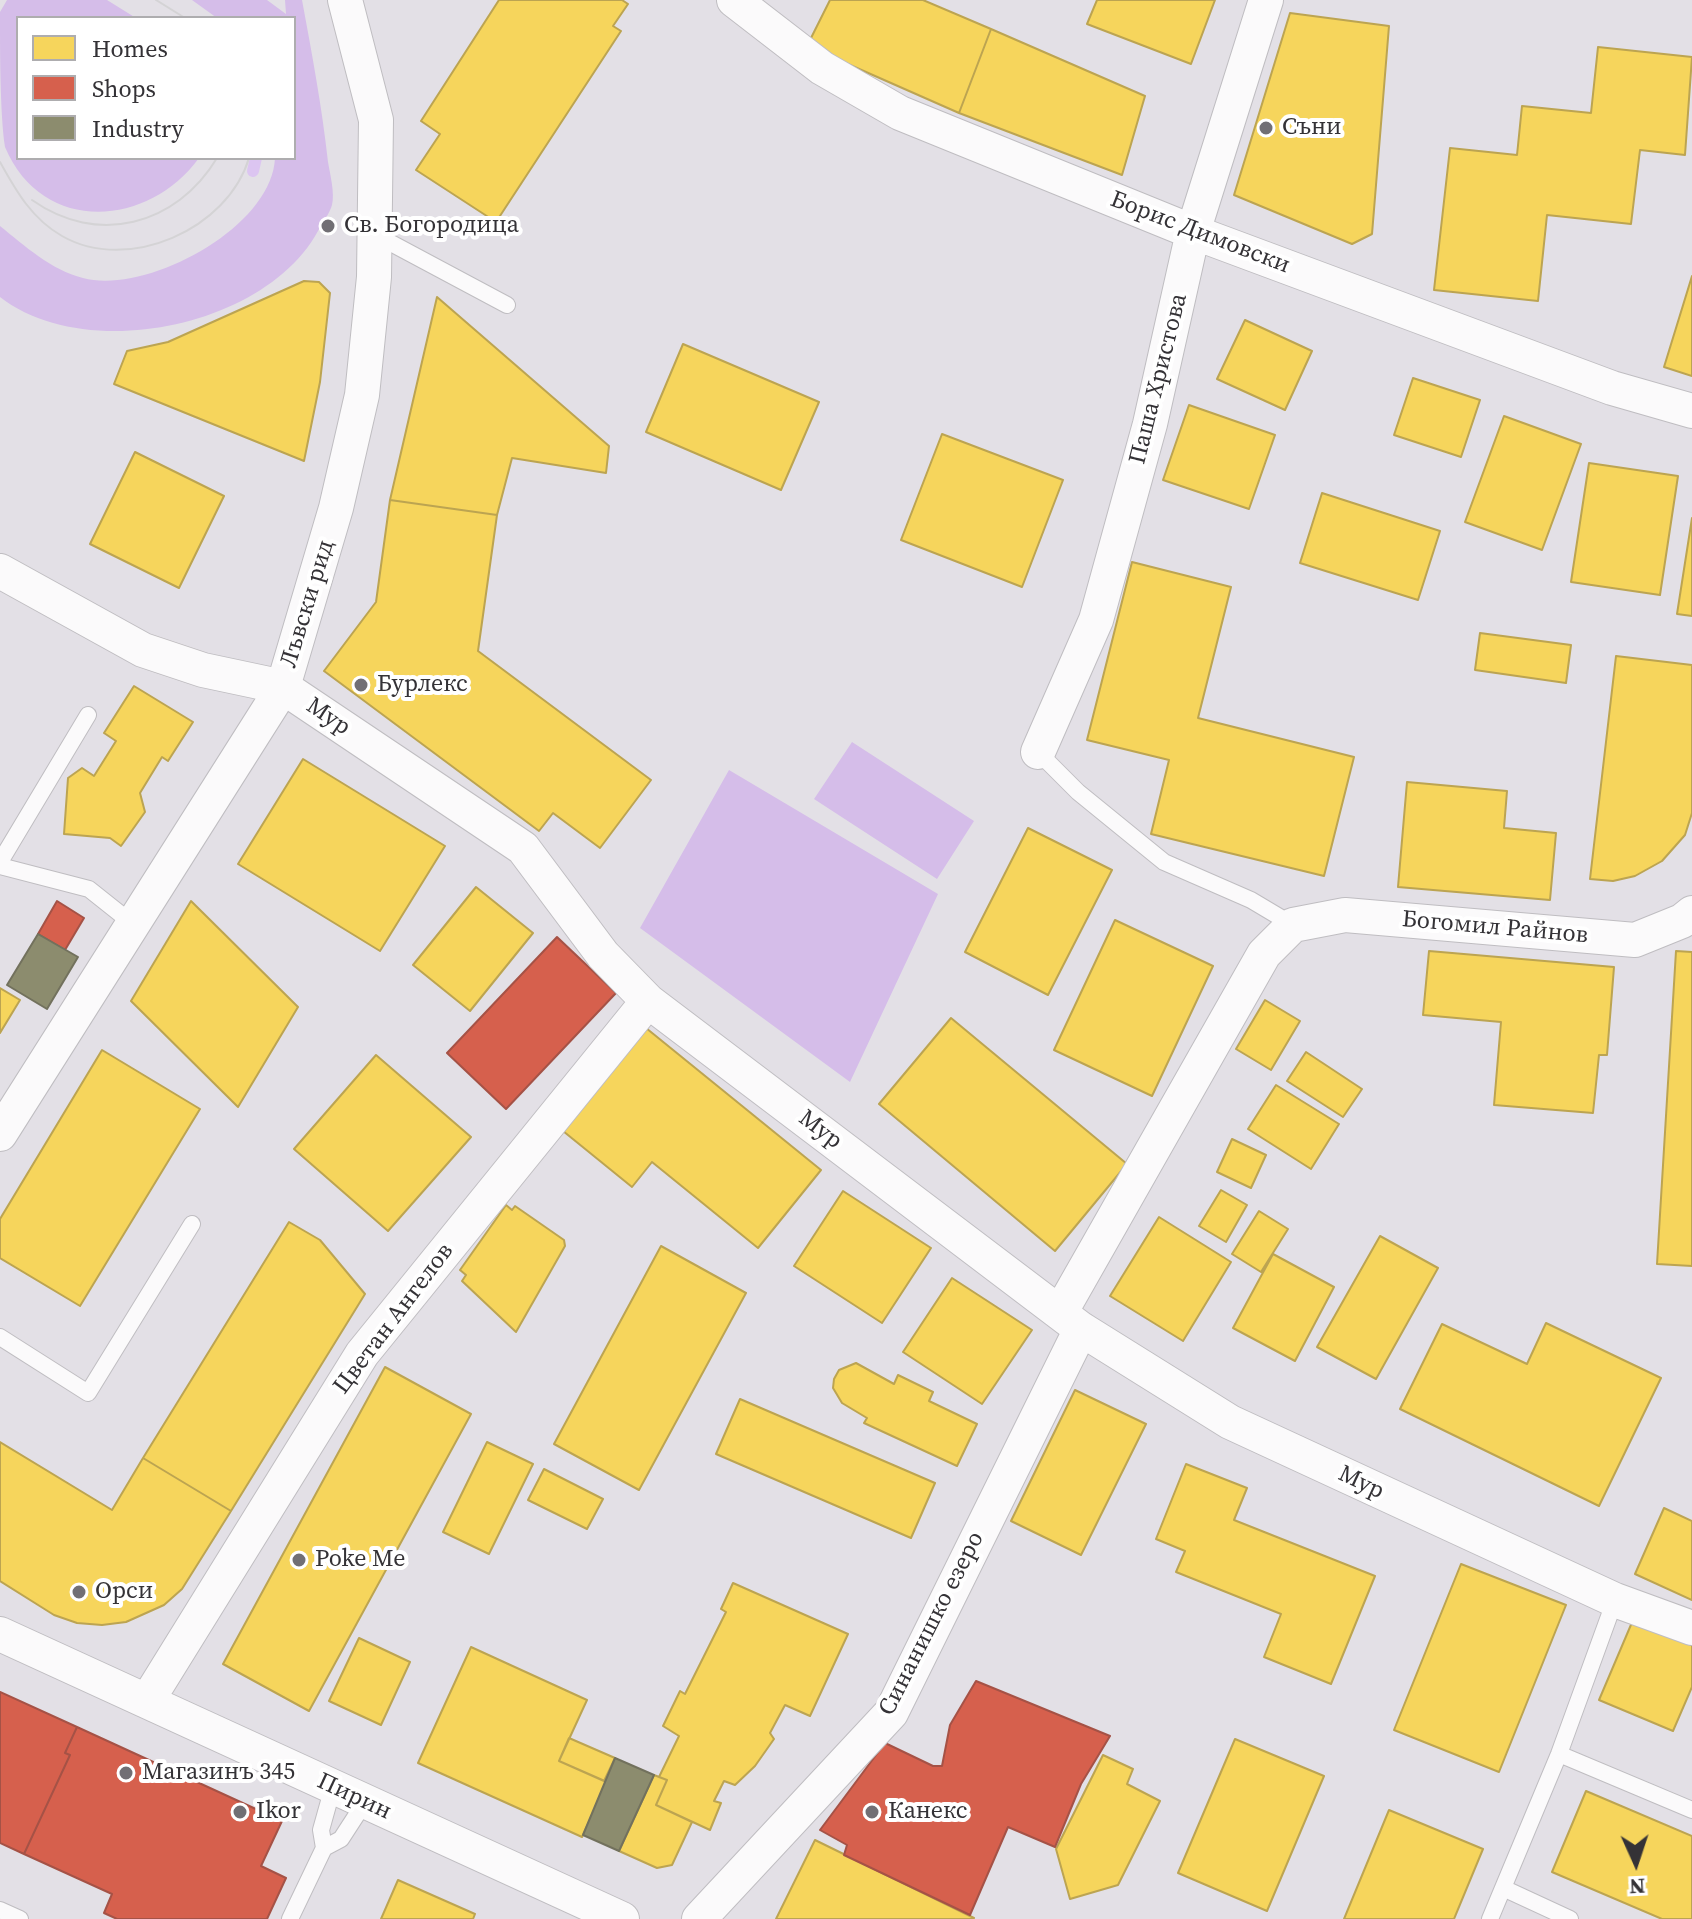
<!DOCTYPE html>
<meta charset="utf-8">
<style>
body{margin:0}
#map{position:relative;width:1692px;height:1919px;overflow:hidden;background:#e3e0e6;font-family:"Source Serif 4",serif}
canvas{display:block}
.legend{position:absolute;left:16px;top:16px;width:280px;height:144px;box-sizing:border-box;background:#fff;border:2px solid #aeadaf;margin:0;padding:10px 14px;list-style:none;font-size:24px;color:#343236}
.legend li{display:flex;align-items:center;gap:16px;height:40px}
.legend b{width:40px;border:2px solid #aeadaf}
.north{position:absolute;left:1596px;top:1823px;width:80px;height:80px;-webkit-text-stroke:6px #fff;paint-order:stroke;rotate:177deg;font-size:22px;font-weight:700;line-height:32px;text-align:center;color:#343236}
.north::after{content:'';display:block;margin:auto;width:28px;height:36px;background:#343236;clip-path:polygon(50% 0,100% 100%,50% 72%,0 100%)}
</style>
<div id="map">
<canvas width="1692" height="1919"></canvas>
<ul class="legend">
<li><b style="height:22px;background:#f6d55c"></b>Homes</li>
<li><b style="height:22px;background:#d6604d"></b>Shops</li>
<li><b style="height:22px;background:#8c8c6e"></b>Industry</li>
</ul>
<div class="north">N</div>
</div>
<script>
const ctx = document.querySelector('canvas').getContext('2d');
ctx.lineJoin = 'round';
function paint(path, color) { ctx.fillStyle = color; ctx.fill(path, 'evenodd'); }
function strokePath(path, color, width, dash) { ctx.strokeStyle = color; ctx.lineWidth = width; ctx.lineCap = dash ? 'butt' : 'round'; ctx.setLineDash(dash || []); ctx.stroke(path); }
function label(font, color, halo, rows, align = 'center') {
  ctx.font = font + ' "Source Serif 4",serif'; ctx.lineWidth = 8; ctx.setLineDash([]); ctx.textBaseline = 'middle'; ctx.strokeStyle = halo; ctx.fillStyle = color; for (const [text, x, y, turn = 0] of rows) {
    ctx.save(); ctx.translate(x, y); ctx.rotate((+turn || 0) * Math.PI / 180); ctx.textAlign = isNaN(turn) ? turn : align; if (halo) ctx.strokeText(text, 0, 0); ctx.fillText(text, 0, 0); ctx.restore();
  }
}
paint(new Path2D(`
 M7,0h100l29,18h-118v140h181c-51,70 -157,77 -194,-11 -5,-33 -5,-98 -5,-135z
 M192,0h75l19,14 -1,-14h17c10,54 20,107 26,162 2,12 7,31 4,43 -2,8 -10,18 -14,26 -52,96 -232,133 -318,66v-71c25,20 51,44 83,52 63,17 189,-50 192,-120h19v-140h-77z
 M852,742l122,79 -37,58 -123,-80z
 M729,770l209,124 -88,188 -210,-154z`), '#d5bde9');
const homes = new Path2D(`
 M499,0h123l6,4 -15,22 8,5 -125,191 -80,-52 24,-36 -19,-13z
 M830,0h93l68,29 -32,84 -152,-67z
 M1097,0h118l-24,64 -104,-40z
 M1290,13l99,13 -17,208 -20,10 -118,-49z
 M991,29l154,67 -23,79 -163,-62z
 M1598,47l94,10 -7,98 -45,-5 -9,74 -84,-9 -9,86 -104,-11 16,-142 67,7 5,-49 69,7z
 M1692,276v100l-28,-9z
 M304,281l15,1 11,11 -10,89 -16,79 -190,-77 13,-33 41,-9z
 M437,297l172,149 -3,27 -94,-15 -15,57 -107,-15z
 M1245,320l67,31 -27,59 -68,-31z
 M683,344l136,58 -38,88 -135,-58z
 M1413,378l67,22 -19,57 -67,-22z
 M1189,405l86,30 -26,74 -86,-29z
 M1504,416l77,28 -39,106 -77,-28z
 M942,434l121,46 -41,107 -121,-47z
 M135,452l89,44 -45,92 -89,-44z
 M1589,463l89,13 -18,119 -89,-13z
 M1322,493l118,38 -22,69 -118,-37z
 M390,500l107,15 -19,136 173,129 -51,68 -47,-35 -14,18 -215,-160 52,-69z
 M1692,518v98l-15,-2z
 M1132,562l99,25 -33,131 156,39 -30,119 -173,-42 18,-74 -82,-20z
 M1480,633l91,12 -5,38 -91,-13z
 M1616,656l76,9v148l-7,22 -23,26 -27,15 -22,5 -23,-2z
 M134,686l59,36 -25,39 -6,-4 -22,36 5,19 -24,34 -11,-8 -46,-4 4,-56 14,-10 12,8 22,-35 -12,-8z
 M303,759l142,87 -65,105 -142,-87z
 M1407,782l100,9 -3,37 52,5 -6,67 -152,-13z
 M1028,828l84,42 -64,125 -83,-43z
 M476,887l57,46 -63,78 -57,-46z
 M191,901l107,106 -60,100 -107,-106z
 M1115,920l98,46 -61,130 -98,-46z
 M1429,951l185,16 -7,88h-8l-6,58 -99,-8 7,-83 -78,-7z
 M1676,951l16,1v314l-35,-2z
 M0,988l20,12 -20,33z
 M1265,1000l35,21 -29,49 -35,-21z
 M951,1018l176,146 -72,87 -176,-147z
 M646,1028l175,142 -63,78 -106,-86 -20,25 -69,-56z
 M102,1050l98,59 -120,197 -80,-48v-39z
 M1306,1052l56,37 -19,28 -56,-36z
 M376,1055l95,82 -83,94 -94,-82z
 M1276,1085l63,39 -28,45 -63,-40z
 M1232,1139l34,16 -15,33 -34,-16z
 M1221,1190l26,15 -21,37 -27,-16z
 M843,1191l88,57 -49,75 -88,-57z
 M506,1205l6,5 3,-4 49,34 1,6 -49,86 -54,-51 4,-6 -6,-5z
 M1259,1211l29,18 -27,43 -29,-18z
 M1159,1217l72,45 -48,79 -73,-45z
 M289,1222l31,18 45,54 -134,217 -88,-53z
 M1380,1236l58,32 -62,111 -59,-32z
 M661,1246l85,47 -107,197 -85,-46z
 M1273,1254l61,33 -39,74 -62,-33z
 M952,1278l80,52 -50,74 -79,-52z
 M1546,1323l115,55 -62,128 -199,-97 42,-85 85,40z
 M856,1363l38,21 4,-9 35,17 -4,9 48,23 -20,42 -93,-43 3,-5 -25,-15 -9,-15 1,-9 5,-9z
 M385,1367l86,47 -162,297 -86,-47z
 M1075,1390l71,34 -65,131 -70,-34z
 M740,1399l195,84 -24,55 -195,-84z
 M0,1442l112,68 31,-52 88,53 -49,78 -18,16 -38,17 -24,3 -25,-2 -23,-8 -54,-34z
 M487,1442l46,22 -44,90 -46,-22z
 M1186,1464l61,24 -13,32 141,56 -44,108 -67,-27 17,-43 -105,-42 9,-21 -29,-12z
 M544,1469l59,30 -16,30 -59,-29z
 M1664,1508l28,13v79l-57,-26z
 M1461,1564l105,41 -67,167 -105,-42z
 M733,1583l115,51 -38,82 -25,-11 -15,28 4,6 -19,27 -20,19 -11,-4 -10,20 7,2 -11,27 -54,-25 11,-25 -8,-3 20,-41 -16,-10 17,-35 5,3 41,-82 -5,-3z
 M1633,1620l59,25v42l-19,44 -74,-31z
 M359,1638l51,24 -29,63 -52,-24z
 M471,1647l116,53 -28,61 48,21 -25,55 -164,-74z
 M569,1738l46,20 -11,23 -45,-20z
 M1235,1739l89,37 -57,135 -89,-38z
 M1103,1755l30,14 -6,15 33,17 -42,84 -48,14 -14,-50z
 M654,1775l13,5 -11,25 36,17 -20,43 -15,3 -38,-17z
 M1586,1791l106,45v83h-30l-110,-47z
 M1389,1810l94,39 -29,70h-110z
 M815,1840l159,78 -1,1h-197z
 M398,1880l77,34 -2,5h-92z`);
paint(homes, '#f6d55c');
strokePath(homes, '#bca451', 2);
const shops = new Path2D(`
 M57,901l27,17 -19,32 -27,-16z
 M557,937l59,56 -110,116 -59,-56z
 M976,1681l134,55 -29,48 -26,63 -47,-20 -38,88 -126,-60 3,-10 -27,-15 65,-87 48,23h9l8,-41z
 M0,1692l77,35 -12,26 5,2 -46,99 -24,-11z
 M77,1727l205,94 -21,45 25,12 -19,41h-150l-13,-6 8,-19 -88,-40 46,-99 -5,-2z`);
paint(shops, '#d6604d');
strokePath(shops, '#a55246', 2);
const industry = new Path2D(`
 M38,934l40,23 -31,52 -40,-24z
 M615,1758l39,17 -35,76 -36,-16z`);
paint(industry, '#8c8c6e');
strokePath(industry, '#72715d', 2);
strokePath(new Path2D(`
 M253,171l3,-13`), '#dcc5f1', 12);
const service = new Path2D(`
 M374,234l133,71
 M1038,752l40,40 86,70 87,38 42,25
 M0,862l88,-147
 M0,866l89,23 44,35
 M0,1337l88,56 104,-169
 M1559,1754l133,56
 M324,1848l17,-9 24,-37
 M1503,1888l67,31
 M0,1910l20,9
 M290,1919l34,-71 -3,-18 12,-43
 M1490,1919l69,-165 56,-154`);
const minor = new Path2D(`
 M734,0l88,68 78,45 293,119 419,156 80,23
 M0,571l143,79 60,20 80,17 240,161 80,107 45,46 433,328 149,93 385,178 77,28
 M1038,752l58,-132 54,-196 43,-192 73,-232
 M0,1134l283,-447 53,-179 26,-113 12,-118 2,-157 -31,-120
 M1060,1313l204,-359 29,-29 52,-10 290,25 47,-19 10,-8
 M0,1634l622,285
 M147,1701l215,-347 286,-353
 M699,1919l192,-206 190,-384`);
strokePath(service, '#bfbdc1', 18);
strokePath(minor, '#bfbdc1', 36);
strokePath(service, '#fbfafb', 16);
strokePath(minor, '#fbfafb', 34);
strokePath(new Path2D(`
 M156,0l29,18
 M0,162c16,29 32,57 62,74 66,38 166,-7 187,-78
 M32,200c65,46 144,26 185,-42`), '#d4d3d5', 2);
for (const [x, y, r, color] of [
 [1266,128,8,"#716f74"],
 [328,226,8,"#716f74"],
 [361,685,8,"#716f74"],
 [299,1560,8,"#716f74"],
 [79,1592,8,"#716f74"],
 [126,1773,8,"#716f74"],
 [240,1812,8,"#716f74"],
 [872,1812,8,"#716f74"]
]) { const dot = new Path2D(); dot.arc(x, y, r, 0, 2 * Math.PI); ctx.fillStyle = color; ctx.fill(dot); strokePath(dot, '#fff', 3); }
label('24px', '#343236', '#fff', [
 ["Съни",1282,128],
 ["Св. Богородица",344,226],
 ["Бурлекс",377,685],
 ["Poke Me",315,1560],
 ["Орси",95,1592],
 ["Магазинъ 345",142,1773],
 ["Ikor",256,1812],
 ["Канекс",888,1812]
], 'left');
label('24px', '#343236', '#fff', [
 ["Борис Димовски",1200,233,21],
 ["Паша Христова",1159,379,-76],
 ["Лъвски рид",308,604,-73],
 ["Мур",328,717,34],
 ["Богомил Райнов",1495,928,5],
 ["Мур",820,1130,37],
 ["Цветан Ангелов",394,1319,-53],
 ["Мур",1361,1483,25],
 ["Синанишко езеро",932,1624,-63],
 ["Пирин",354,1797,25]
]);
</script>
